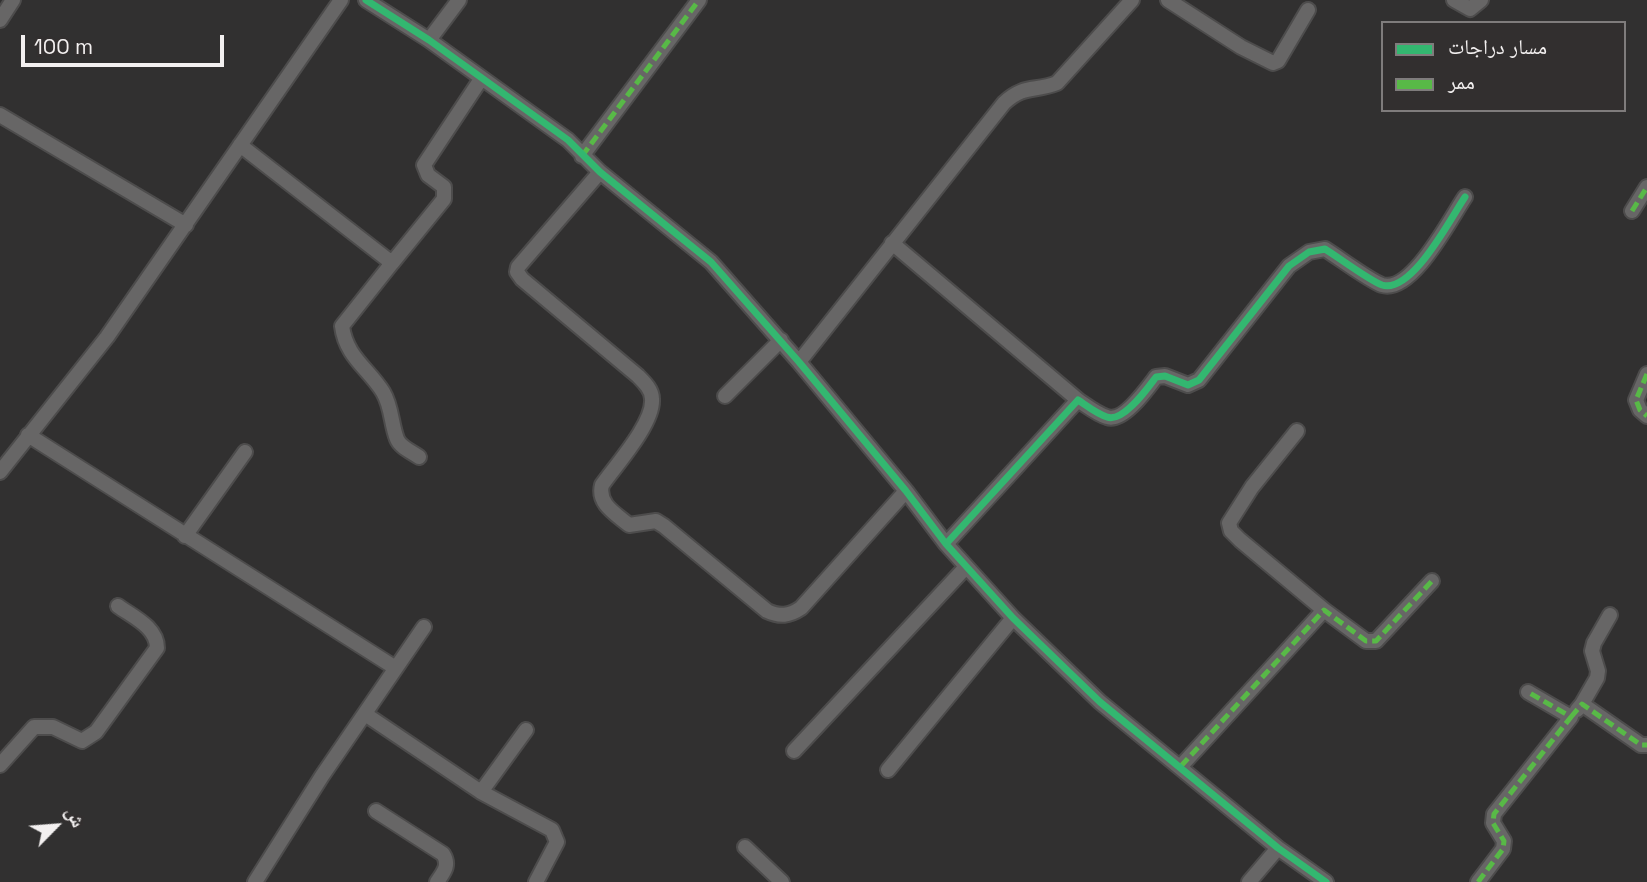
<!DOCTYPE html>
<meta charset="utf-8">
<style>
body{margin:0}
#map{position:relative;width:1647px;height:882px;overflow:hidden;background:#313030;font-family:"Space Grotesk","Noto Naskh Arabic",sans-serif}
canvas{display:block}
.legend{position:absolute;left:1381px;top:21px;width:245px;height:91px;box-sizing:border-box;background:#322f2f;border:2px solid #7f7c7c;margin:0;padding:9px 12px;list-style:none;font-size:21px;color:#f3f0f0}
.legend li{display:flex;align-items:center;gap:14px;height:35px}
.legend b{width:35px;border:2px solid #7f7c7c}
.north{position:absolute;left:21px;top:791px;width:70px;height:70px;-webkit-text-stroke:5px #322f2f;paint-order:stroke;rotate:65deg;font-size:19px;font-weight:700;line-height:28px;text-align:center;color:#f3f0f0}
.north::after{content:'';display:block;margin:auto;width:24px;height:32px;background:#f3f0f0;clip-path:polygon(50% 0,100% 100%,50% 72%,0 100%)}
.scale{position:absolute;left:21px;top:35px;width:203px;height:32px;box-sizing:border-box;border:4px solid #f3f0f0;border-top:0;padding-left:9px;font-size:21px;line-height:24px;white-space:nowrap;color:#f3f0f0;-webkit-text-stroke:5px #322f2f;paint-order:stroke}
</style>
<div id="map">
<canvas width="1647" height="882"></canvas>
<ul class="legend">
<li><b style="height:9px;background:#33b770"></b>مسار دراجات</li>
<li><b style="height:9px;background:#58b947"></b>ممر</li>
</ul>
<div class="north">ش</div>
<div class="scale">100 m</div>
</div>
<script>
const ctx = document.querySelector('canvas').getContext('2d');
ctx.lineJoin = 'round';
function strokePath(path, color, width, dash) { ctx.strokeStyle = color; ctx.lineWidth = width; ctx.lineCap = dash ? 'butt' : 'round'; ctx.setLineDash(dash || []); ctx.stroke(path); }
const minor = new Path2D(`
 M366,0l63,40 139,100 32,32 111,90 88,100 107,129 40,53 67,74 87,84 178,146 48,34
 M1168,0l73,47 32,16 5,-2 30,-51
 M1454,0l16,9 11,-9
 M0,20l13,-20
 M429,40l30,-40
 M0,115l186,110
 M240,145l152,118 -50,63c4,31 26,42 41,66 9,15 8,32 14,47 3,8 15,13 22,18
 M582,156l117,-156
 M600,172l-82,95 -1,5 5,7 116,97c7,7 14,14 14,23 2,24 -36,66 -50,86 -5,19 14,29 27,40l27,-4 8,5 103,85c13,6 22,5 34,-3l105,-117
 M1632,211l15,-24
 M892,243l186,157
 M392,263l52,-64v-12l-16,-12 -4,-10 57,-86
 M799,362l205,-259c20,-19 31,-11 53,-20l75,-83
 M1647,374l-11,26 4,10 7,6
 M725,396l56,-56
 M1297,431l-45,56 -23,36 2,8 9,9 84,70
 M28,435l366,232
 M0,472l107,-135 234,-337
 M185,536l60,-84
 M946,544l132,-144c9,6 19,14 29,17 16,6 40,-28 49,-40l9,-1 23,9 11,-5 90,-114 20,-14 16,-3c13,8 45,32 57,36 30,9 68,-66 83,-88
 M1582,704l15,-26 1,-7 -6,-20 2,-8 16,-28
 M1577,710l5,-6 59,41h6
 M365,714l116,78 71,38 5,12 -21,40
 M794,751l172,-184
 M0,765l34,-38h19l29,14 14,-9 61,-84c0,-21 -24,-31 -39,-42
 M1181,766l143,-156 42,31h10l56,-60
 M888,770l125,-152
 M481,792l45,-62
 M376,811l67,43c7,11 1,18 -6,28
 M745,847l37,35
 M255,882l67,-106 102,-149
 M1249,882l29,-34
 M1478,882l25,-33 1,-8 -11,-18 1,-9 77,-97 -43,-25`);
strokePath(minor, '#4d4c4c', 18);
strokePath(minor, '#676666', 14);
strokePath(new Path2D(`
 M582,156l117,-156
 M1632,211l15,-24
 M1647,374l-11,26 4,10 7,6
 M1571,717l11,-13 59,41h6
 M1181,766l143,-156 42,31h10l56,-60
 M1478,882l25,-33 1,-8 -11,-18 1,-9 77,-97 -43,-25`), '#58b947', 5, [10, 5]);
strokePath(new Path2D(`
 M366,0l63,40 139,100 32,32 111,90 88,100 107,129 40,53 67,74 87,84 178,146 48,34
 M946,544l132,-144c9,6 19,14 29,17 16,6 40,-28 49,-40l9,-1 23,9 11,-5 90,-114 20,-14 16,-3c13,8 45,32 57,36 30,9 68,-66 83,-88`), '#33b770', 7);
</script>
